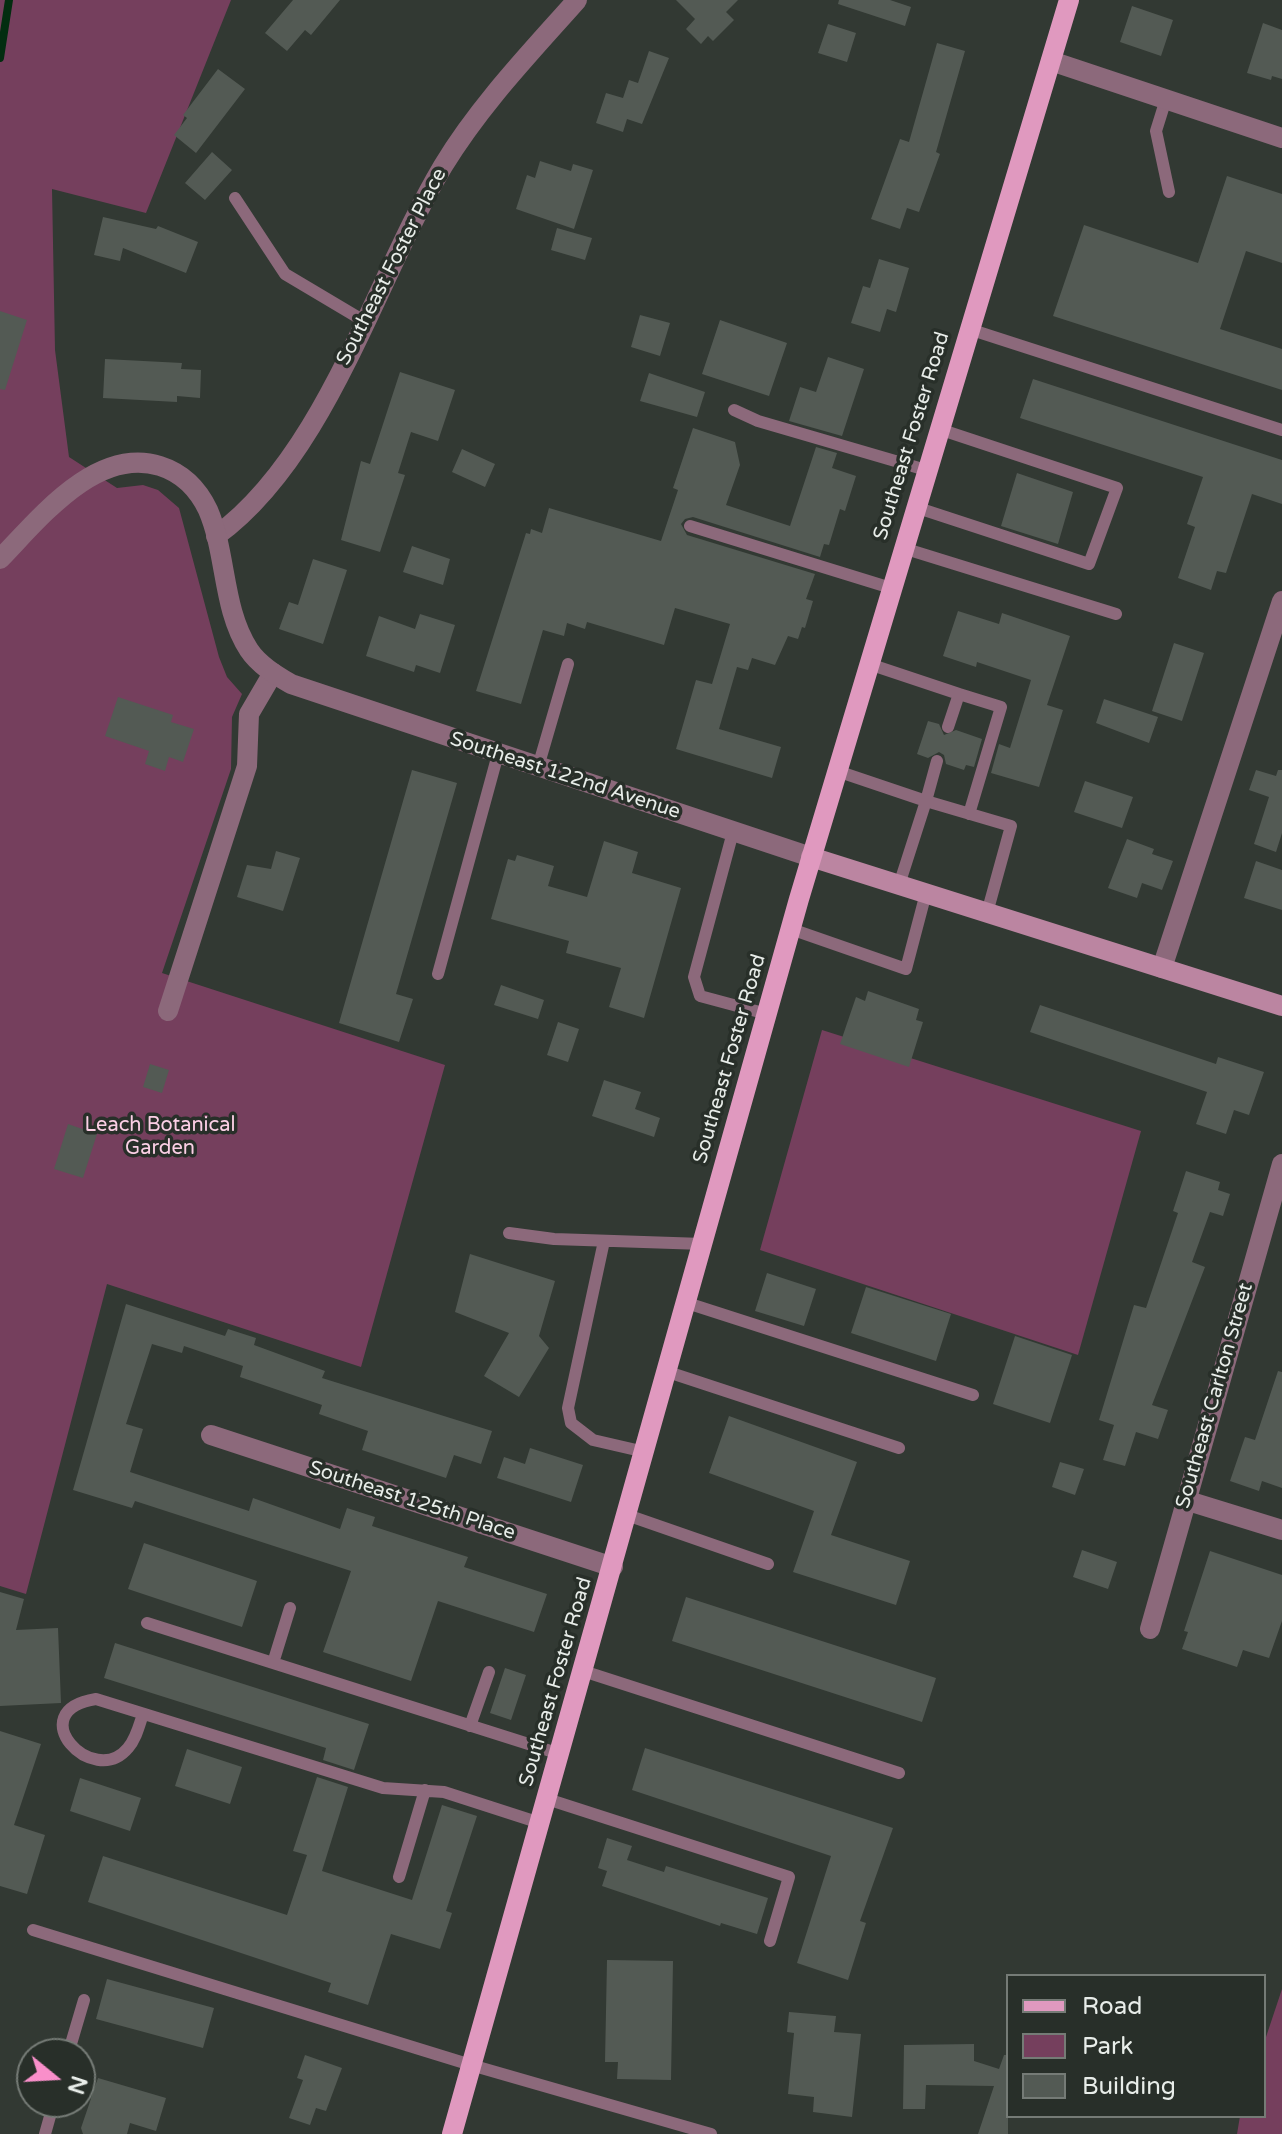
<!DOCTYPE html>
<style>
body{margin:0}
#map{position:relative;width:1282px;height:2134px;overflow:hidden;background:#323933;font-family:"Varela Round",sans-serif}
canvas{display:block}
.legend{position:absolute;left:1006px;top:1974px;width:260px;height:144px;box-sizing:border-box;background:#282f29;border:2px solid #757b76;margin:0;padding:10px 14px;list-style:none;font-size:24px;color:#e8ede9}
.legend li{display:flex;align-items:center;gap:16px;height:40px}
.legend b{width:40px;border:2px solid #757b76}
.north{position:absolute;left:16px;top:2038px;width:80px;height:80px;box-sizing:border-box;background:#282f29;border:2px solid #757b76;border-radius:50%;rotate:108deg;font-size:22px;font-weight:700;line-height:32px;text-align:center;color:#e8ede9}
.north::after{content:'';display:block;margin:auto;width:28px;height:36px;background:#f98fca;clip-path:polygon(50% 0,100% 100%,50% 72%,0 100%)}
</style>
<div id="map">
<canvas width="1282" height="2134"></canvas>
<ul class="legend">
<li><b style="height:10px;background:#e099bf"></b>Road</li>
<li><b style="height:22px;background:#753f5d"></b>Park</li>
<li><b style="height:22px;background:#535a54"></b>Building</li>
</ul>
<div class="north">N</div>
</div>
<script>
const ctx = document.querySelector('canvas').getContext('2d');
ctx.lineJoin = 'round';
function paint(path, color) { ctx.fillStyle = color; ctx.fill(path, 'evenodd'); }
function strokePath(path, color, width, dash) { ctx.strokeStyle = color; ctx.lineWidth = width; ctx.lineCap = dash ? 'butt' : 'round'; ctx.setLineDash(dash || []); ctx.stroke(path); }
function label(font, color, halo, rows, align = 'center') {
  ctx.font = font + ' "Varela Round",sans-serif'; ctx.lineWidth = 7; ctx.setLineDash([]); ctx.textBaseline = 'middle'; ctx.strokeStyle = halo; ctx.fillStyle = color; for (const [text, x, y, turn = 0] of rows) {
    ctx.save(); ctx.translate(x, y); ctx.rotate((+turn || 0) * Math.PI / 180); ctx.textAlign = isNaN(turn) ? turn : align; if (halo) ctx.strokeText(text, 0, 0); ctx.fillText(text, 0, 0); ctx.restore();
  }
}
paint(new Path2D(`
 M0,0h231l-85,213 -94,-24 3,161 14,107 48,31 26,-3 15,5 21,18 40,149 8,20 15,17 -10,23 -1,52 -69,204 283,92 -84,302 -254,-83 -81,310 -26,-8z
 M822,1030l319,101 -63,224 -318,-105z
 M1282,1989v145h-45l3,-18h24v-73z`), '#753f5d');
strokePath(new Path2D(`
 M0,58l9,-58`), '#032d10', 8);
paint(new Path2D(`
 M293,0h47l-29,35 -6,-5 -18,21 -22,-18z
 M676,0h62l-12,12 8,8 -21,21 -5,-5 -7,8 -15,-15 9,-10z
 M839,0h51l21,7 -6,19 -67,-22z
 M1132,6l41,14 -12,36 -41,-14z
 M1263,23l19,7v49l-10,-3 -1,4 -24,-7z
 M828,24l28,9 -9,29 -29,-9z
 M937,43l28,8 -29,101 4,2 -21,58 -12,-4 -7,21 -29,-10 29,-80 9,3z
 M649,51l20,7 -27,66 -15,-5 -4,13 -27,-9 10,-30 17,5 6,-18 9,3z
 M218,69l27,20 -49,64 -22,-18 13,-17 -4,-3z
 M212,152l20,18 -27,30 -20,-17z
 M540,161l31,10 2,-7 20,6 -19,59 -58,-20 11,-34 8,3z
 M1227,176l55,18v69l-36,-12 -26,78 62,20v41l-229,-74 31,-91 114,38z
 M103,217l53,12 2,-3 40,16 -12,31 -63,-25 -3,13 -26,-6z
 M557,228l35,10 -7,22 -34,-10z
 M879,259l30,9 -13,44 -9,-3 -7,23 -29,-9 12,-37 7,2z
 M0,311l27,9 -22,70 -5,-1z
 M640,315l30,8 -10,33 -29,-9z
 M720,320l67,23 -18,53 -67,-22z
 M828,357l36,12 -22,67 -53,-15 11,-34 16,5z
 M105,359l77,4 -1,6 20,1 -1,28 -23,-2v6l-74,-4z
 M400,372l55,18 -17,51 -27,-9 -13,41 7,2 -25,77 -39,-12 20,-79 9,3z
 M649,373l56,19 -8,25 -57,-16z
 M1033,379l249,81v44l-30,-10 -26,79 -9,-2 -6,19 -33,-12 17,-51 -8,-3 16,-47 -183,-59z
 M693,428l42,14 5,23 -14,40 64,21 26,-79 21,6 -5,15 24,8 -11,35 -5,-2 -11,36 -5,-1 -4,13 -127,-40 -8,2 -4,5 6,11 128,39 -9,25 7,2 -8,27 -3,-1 -4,12 -10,-3 -13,29 -23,-7 -4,12 -11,-3 -18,62 62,18 -9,31 -96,-29 20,-69 16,4 18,-60 -55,-16 -11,37 -77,-23 -2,7 -18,-6 -3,13 -21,-6 -22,74 -45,-13 50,-158 4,1 1,-5 11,4 7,-25 112,33 17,-51 -5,-2z
 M462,449l33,15 -10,23 -33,-15z
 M1017,473l56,19 -15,52 -57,-18z
 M412,546l38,13 -7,26 -40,-13z
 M313,559l34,11 -24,74 -44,-15 10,-27 9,3z
 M958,611l41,13 3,-11 68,23 -23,69 16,5 -24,77 -48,-14 8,-29 11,4 21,-68 -54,-18 -1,5 -33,-11z
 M420,614l35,11 -15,48 -24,-8 -2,7 -48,-16 13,-40 36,13z
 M1174,643l30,10 -22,68 -30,-10z
 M118,697l55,18 -2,7 23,7 -11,33 -14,-5 -4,14 -20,-7 4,-13 -44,-15z
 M1104,699l54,18 -9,26 -53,-20z
 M928,721l11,3 5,11 12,-5 26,9 -8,28 -8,-2 -2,5 -18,-6 -2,-9 -5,-3 -11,6 -11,-4z
 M412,770l45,13 -61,211 17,5 -14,43 -60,-19z
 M1256,770l20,6 2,-6h4v63l-6,19 -22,-8 15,-47 -20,-7z
 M1085,781l48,16 -11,31 -48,-16z
 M1127,839l27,10 -2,5 21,7 -11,29 -20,-7 -5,15 -29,-10z
 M604,841l34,11 -6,21 49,15 -37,130 -35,-11 12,-39 -55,-15 3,-12 -78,-22 17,-60 7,2 2,-6 37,11 -6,20 39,11z
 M276,851l24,7 -17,53 -46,-14 10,-32 24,4z
 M1256,861l26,9v40l-38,-12z
 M501,985l43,15 -6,19 -44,-14z
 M868,991l51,18 -3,11 7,2 -14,45 -69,-23 16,-47 9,4z
 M1040,1005l176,59 2,-7 46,15 -15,43 -15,-5 -8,24 -30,-10 11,-32 -177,-60z
 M558,1022l21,7 -11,33 -21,-7z
 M150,1064l19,6 -7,23 -19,-6z
 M604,1080l37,12 -6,17 25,9 -6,19 -62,-21z
 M68,1124l29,10 -14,44 -29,-9z
 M1186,1171l34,11 -2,8 12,4 -7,22 -13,-4 -18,50 13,5 -53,138 16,5 -10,29 -22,-7 -11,34 -22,-6 11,-35 -15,-5 35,-115 12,3 32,-95 -5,-2z
 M470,1254l85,27 -16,55 10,12 -30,49 -35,-21 25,-43 -54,-21z
 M767,1273l49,16 -12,37 -49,-15z
 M866,1287l85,27 -15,47 -85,-28z
 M126,1304l99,32 3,-7 28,9 -2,7 71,26 -3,7 170,53 -11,33 -27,-9 -8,23 -84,-28 6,-19 -49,-17 3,-9 -82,-28 3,-11 -59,-20 -2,7 -30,-9 -26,80 17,5 -13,43 119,39 4,-13 87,31 7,-21 28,9 -3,9 96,31 -4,10 83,27 -13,38 -96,-31 -27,80 -88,-29 28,-81 -216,-70 -3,7 -59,-18z
 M1015,1336l57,19 -22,68 -57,-19z
 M1278,1371l4,1v116l-20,-7 -3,10 -29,-10 15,-44 10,3z
 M729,1416l128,46 -26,73 79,26 -14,44 -103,-33 21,-61 -105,-38z
 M530,1448l53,17 -12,37 -74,-24 7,-21 21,7z
 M1060,1462l24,7 -9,26 -23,-8z
 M144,1543l113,38 -15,46 -114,-38z
 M1082,1550l35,12 -9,27 -35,-12z
 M1210,1551l72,24v46l-13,37 -26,-8 -6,17 -55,-18 6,-17 -4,-1z
 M0,1592l24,7 -8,31 42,-2 3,75 -61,3z
 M686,1597l250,81 -14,44 -250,-81z
 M115,1643l254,81 -15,46 -31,-10 3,-12 -222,-70z
 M505,1668l21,7 -15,45 -21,-7z
 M0,1731l41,13 -27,81 31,10 -18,59 -27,-8z
 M645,1748l248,80 -33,93 6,2 -18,57 -51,-17 34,-107 -199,-66z
 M187,1749l55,18 -12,37 -55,-18z
 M317,1777l31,10 -26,84 90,29 30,-95 35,11 -31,95 6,2 -12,36 -49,-15 -23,71 -40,-13 3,-9 -243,-81 15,-46 184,59 20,-60 -14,-4z
 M80,1778l61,20 -11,33 -60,-20z
 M607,1838l25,8 -5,14 37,12 2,-6 102,32 -11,36 -36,-11 -1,3 -118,-40 5,-15 -9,-3z
 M607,1960l66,1 -2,119 -54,-1 1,-17h-13z
 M107,1979l107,29 -11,40 -107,-29z
 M789,2012l47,4 -2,16 27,2 -9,83 -39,-5 1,-15 -26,-3 6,-61 -7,-1z
 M974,2044v17l25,8 5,-14h4v79h-30l16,-48 -68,-1 -1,24h-22l1,-64z
 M305,2055l37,13 -16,43 -10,-3 -6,17 -21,-7 14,-38 -6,-2z
 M98,2078l68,20 -10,33 -26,-8 -3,11h-44l-2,-6z`), '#535a54');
strokePath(new Path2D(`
 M1166,99l-10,32 13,61
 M235,198l50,76 79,47
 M969,329l313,101
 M734,410l24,11 168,49
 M915,507l174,57 28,-76 -178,-59
 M690,526l201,62
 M903,548l213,66
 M869,664l90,30
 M948,727l11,-33 42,13 -32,107
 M937,761l-11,40 85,25 -24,87
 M538,767l30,-103
 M837,771l89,30 -27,84
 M733,832l-39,145 6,19 67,18
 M791,929l115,40 20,-76
 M438,974l60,-220
 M509,1233l45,6 149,5
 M604,1241l-36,167 3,15 22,17 52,12
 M687,1303l286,92
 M668,1372l231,76
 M627,1515l141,49
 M147,1623l413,131
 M273,1663l17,-55
 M583,1671l316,102
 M143,1714c-4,12 -7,25 -15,34 -35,42 -108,-37 -32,-49l287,89 61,4 96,31
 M470,1726l19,-54
 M547,1799l242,78 -19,64
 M399,1877l26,-87
 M33,1930l438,135 240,69
 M68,2054l16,-54
 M45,2134l9,-32`), '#8c697b', 12);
strokePath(new Path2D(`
 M1051,61l231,77
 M216,536c110,-80 158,-254 227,-370 37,-61 87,-113 134,-166
 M1162,968l120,-367
 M168,1011l79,-245 2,-52 24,-41
 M211,1435l402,132
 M1185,1500l97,30
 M1150,1629l132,-465`), '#8c697b', 20);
strokePath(new Path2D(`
 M0,559c39,-40 96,-113 160,-93 22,7 38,23 48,44 19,44 14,99 41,140 10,15 27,25 42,34l520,173`), '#8c697b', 20);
strokePath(new Path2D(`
 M811,857l471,149`), '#bb85a1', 20);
strokePath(new Path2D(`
 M452,2134l347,-1235 270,-899`), '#e099bf', 20);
label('20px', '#e8ede9', '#282f29', [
 ["Southeast Foster Place",392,267,-63],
 ["Southeast Foster Road",912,436,-73],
 ["Southeast 122nd Avenue",565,776,18],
 ["Southeast Foster Road",730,1059,-74],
 ["Southeast Carlton Street",1215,1396,-74],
 ["Southeast 125th Place",412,1501,18],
 ["Southeast Foster Road",556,1682,-74]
]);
label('20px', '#fbcfe5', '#282f29', [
 ["Leach Botanical",160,1126],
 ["Garden",160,1149]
]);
</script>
